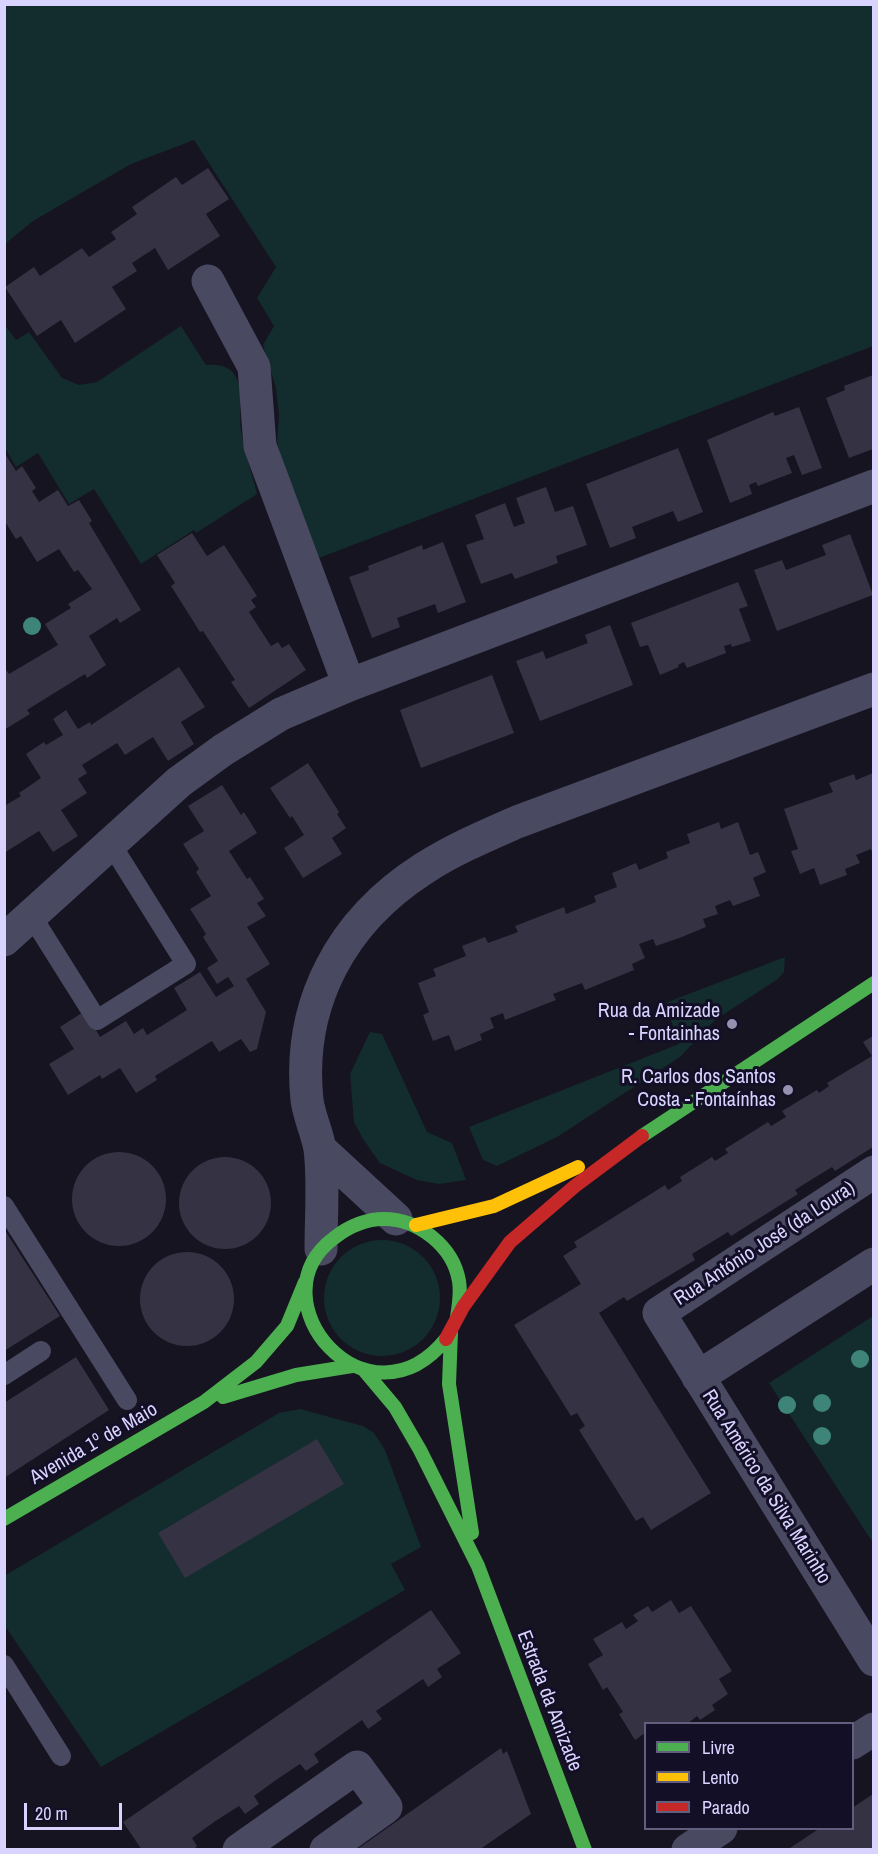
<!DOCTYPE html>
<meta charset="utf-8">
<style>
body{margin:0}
#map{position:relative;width:878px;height:1854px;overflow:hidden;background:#161421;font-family:"Archivo Narrow",sans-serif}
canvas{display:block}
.frame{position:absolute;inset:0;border:6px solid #d9d4ff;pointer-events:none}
.legend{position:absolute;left:644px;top:1722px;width:210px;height:108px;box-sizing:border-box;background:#130f26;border:2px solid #625e7d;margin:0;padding:8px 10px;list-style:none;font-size:18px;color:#d9d4ff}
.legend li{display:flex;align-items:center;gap:12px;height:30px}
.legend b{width:30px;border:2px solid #625e7d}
.scale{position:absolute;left:24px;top:1803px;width:98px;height:27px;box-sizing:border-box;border:3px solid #d9d4ff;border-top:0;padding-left:8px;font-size:18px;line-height:21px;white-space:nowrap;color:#d9d4ff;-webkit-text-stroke:4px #130f26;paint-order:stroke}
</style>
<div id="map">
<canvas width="878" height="1854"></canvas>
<div class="frame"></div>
<ul class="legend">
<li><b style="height:8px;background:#4caf50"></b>Livre</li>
<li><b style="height:8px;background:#ffc107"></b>Lento</li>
<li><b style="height:8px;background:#c62828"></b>Parado</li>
</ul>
<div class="scale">20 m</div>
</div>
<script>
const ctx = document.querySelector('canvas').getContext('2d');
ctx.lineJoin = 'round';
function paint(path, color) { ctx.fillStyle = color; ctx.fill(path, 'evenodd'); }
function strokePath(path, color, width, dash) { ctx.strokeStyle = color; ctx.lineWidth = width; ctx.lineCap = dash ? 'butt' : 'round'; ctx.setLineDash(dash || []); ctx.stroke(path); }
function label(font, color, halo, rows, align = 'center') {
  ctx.font = font + ' "Archivo Narrow",sans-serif'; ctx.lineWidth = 6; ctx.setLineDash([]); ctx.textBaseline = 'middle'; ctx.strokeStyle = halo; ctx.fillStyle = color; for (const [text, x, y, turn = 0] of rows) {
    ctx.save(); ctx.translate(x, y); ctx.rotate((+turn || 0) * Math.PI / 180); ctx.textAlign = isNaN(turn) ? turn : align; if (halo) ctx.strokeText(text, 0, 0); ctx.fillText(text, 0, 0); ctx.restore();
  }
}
paint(new Path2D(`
 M5,5h868v341l-554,212 -35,-90 -7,-26 2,-27 -3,-27 -13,-43 11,-19 -17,-28 19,-31 -82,-127 -63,24 -98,57 -28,23z
 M4,324l12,16 13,-8 33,46 17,7 18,-3 84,-56 25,39c44,-4 32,37 35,65 3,21 11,43 16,64l-61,39 -2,-3 -53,34 -47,-75 -25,15 -31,-51 -22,14 -11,-19z
 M785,957l-1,15 -6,7 -63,41 -35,37 -123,80 -60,29 -14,-6 -14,-33 210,-83 -14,-41z
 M370,1032l12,2 45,98 25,11 14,37 -27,4 -22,-4 -37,-17 -17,-24 -9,-17 -4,-48z
 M324 1298a58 58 0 1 1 116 0a58 58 0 1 1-116 0Z
 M873,1316v227l-104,-160z
 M300,1409l63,17 11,7 11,17 36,97 -30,17 14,26 -304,177 -96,-141 -1,-50 275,-163z`), '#132c2d');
paint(new Path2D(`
 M208,168l21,31 -23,15 14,22 -52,34 -13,-22 -23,15 5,8 -25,16 14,22 -51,34 -14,-23 -24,16 -32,-49 29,-20 6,9 42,-28 7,9 27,-18 -5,-7 26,-18 -5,-7 44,-30 6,8z
 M873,375v74l-24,9 -23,-60 19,-8 -1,-4z
 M799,407l23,61 -20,7 -8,-20 -8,3 6,15 -34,13 -2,-4 -7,3 3,9 -22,9 -23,-63 66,-28 2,4z
 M678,448l25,64 -25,10 -5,-11 -41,16 4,11 -26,10 -24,-64z
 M6,455l10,16 6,-5 14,22 -4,3 7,11 19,-12 10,16 11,-6 13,21 -3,2 52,87 -21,13 -3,-5 -28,18 17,29 -19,13 -2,-4 -58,36 3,4 -26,16v-63l5,7 49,-29 -13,-21 26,-16 -3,-4 24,-15 -14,-19 -4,2 -15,-23 -22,13 -16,-26 -5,3 -12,-19z
 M546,487l9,25 18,-6 14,39 -31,11 2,7 -43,16 -3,-6 -31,11 -15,-39 18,-6 -9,-24 30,-12 9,24 11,-4 -9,-25z
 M192,533l15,23 17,-11 33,51 -6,4 5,7 -7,5 22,34 7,-4 4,6 7,-4 17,26 -57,38 -18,-26 4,-2 -32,-49 -3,1 -29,-46 4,-3 -18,-28z
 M850,534l23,61 -96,36 -23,-61 28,-10 4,10 40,-15 -4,-10z
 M443,542l23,60 -28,11 -3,-9 -38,14 3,9 -28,11 -23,-61 20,-7 -1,-4 54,-21 1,5z
 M738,582l10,24 -9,3 12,32 -19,6 -1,-3 -7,2 2,7 -39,15 -3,-6 -6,3 1,2 -19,8 -12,-30 -8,2 -9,-24z
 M610,625l23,60 -93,36 -24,-60 27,-10 3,8 42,-16 -3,-8z
 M179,667l26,40 -24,15 13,22 -26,17 -15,-24 -28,18 -8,-12 -35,22 5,8 -9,6 9,14 -26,17 17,26 -25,16 -14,-21 -35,22v-47l17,-10 -2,-3 22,-15 -15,-24 18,-12 2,3 17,-10 -10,-16 13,-9 12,19 12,-7 1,3z
 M492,675l22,58 -93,35 -21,-58z
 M308,763l31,49 -2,2 9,14 -14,10 10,16 -39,24 -19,-30 20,-13 -12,-19 -2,2 -20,-30z
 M873,773v83l-2,-7 -15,6 4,8 -15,6 2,6 -27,10 -6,-17 -14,6 -9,-23 7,-2 -14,-40 49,-17 -4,-9 25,-9 2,6z
 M222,785l19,30 3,-3 13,21 -28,18 18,28 3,-2 14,22 -7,4 9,13 -19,11 23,37 -24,15 20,33 -9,37 -7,3 -9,-13 -22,13 -7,-11 -57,35 2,4 -21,13 -16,-25 -18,11 -2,-4 -32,20 -19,-31 25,-15 -14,-22 25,-16 15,26 26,-16 8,13 9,-6 4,7 40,-25 -13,-22 26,-16 16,25 18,-11 -6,-9 -11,7 -10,-16 11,-7 -15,-24 3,-3 -16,-25 21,-13 -15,-24 3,-3 -16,-25 21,-13 -16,-25z
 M719,822l2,7 17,-7 12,33 8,-3 8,20 -13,6 7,18 -27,10 -3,-6 -15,6 3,8 -15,5 3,8 -24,10 -26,9 -3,-7 -14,5 6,14 -13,6 2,6 -49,20 -3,-7 -29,11 3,6 -51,20 -2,-7 -13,5 4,10 -14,6 2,6 -27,11 -6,-16 -16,6 -10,-26 6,-3 -11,-29 18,-7 -3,-7 33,-13 -4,-10 23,-9 3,6 30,-11 -3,-6 49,-19 2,7 30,-12 -2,-6 23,-9 -5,-14 24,-10 3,7 29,-12 -2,-6 24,-9 -3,-9z
 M873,1036v111l-38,24 -3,-4 -26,16 -11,7 3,4 -67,42 -3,-4 -36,22 3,6 -68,41 -3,-4 -25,16 112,180 -60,37 -8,-13 -7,4 -57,-91 6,-4 -8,-13 -6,3 -57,-91 67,-41 -18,-28 14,-9 -3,-5 91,-57 3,5 14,-9 -2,-4 32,-20 3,4 13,-8 -3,-4 43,-27 3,4 15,-9 -4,-6 35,-21 2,3 10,-7 -2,-3 45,-27 -9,-14z
 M72 1199a47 47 0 1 1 94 0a47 47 0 1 1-94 0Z
 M179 1203a46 46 0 1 1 92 0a46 46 0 1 1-92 0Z
 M4,1229l56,87 -56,35z
 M140 1299a47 47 0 1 1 94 0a47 47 0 1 1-94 0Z
 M76,1357l33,53 -105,68v-75z
 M317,1439l27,45 -159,94 -27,-45z
 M671,1600l8,13 12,-7 41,65 -13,8 9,15 -16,11 3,5 -15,10 -3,-4 -10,8h-42v9l-10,7 -16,-26 4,-2 -16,-25 -4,3 -15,-26 15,-9 -10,-16 29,-17 4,7 12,-8 -5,-6 15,-9 4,6z
 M431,1610l30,43 -24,16 5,8 -14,10 -5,-8 -47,32 6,8 -14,10 -6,-9 -48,34 5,8 -13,9 -6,-7 -24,16 -22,16 5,8 -14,10 -6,-8 -25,16 -22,16 5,8 -4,4h-51l-19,-28z
 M501,1748l2,6 4,-3 24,63 -52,36h-123z
 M873,1794v56h-86l33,-22h32v-20z`), '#343243');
strokePath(new Path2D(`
 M31,915l66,105 89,-56 -75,-120
 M4,1206l123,194
 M4,1375l37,-24
 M4,1665l57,91`), '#4a4962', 20);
strokePath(new Path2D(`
 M208,281l46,86 6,79 89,239
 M4,940l175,-158 44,-32 58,-36 68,-29 525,-199
 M320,1149l76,70
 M874,1172l-215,141 215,347
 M321,1249c0,-33 3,-68 -1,-100 -3,-17 -11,-33 -13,-49 -10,-97 35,-179 116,-231 29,-19 62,-33 94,-47l357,-133
 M698,1377l176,-113
 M852,1743l22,-14
 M239,1850l118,-83 29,40 -60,43
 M688,1850l33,-22`), '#4a4962', 33);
strokePath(new Path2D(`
 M642,1136l232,-153
 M451,1332l-2,52 23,149
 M446,1339c-78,96 -195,-39 -112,-101 14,-11 31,-19 50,-19 34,0 69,27 75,62 2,12 0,24 -2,36
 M363,1369l32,38 25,43 58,116 107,284
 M223,1397l73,-22 56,-9
 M4,1519l200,-117 52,-40 31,-36 18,-44`), '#4caf50', 14);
strokePath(new Path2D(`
 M416,1225l78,-19 84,-39`), '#ffc107', 14);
strokePath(new Path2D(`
 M446,1339l17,-32 47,-65 65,-56 67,-50`), '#c62828', 14);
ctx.fillStyle = '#3e8478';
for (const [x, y] of [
 [32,626],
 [860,1359],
 [822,1403],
 [787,1405],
 [822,1436]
]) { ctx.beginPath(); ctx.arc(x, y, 9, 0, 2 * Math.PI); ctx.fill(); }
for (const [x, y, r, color] of [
 [732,1024,6,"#9591b1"],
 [788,1090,6,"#9591b1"]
]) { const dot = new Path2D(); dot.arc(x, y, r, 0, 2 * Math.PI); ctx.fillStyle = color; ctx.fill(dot); strokePath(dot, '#130f26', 2); }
label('20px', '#d9d4ff', '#130f26', [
 ["Rua da Amizade",720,1012],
 ["- Fontainhas",720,1035],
 ["R. Carlos dos Santos",776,1078],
 ["Costa - Fontaínhas",776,1101]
], 'right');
label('20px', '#d9d4ff', '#130f26', [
 ["Rua António José (da Loura)",765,1244,-33],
 ["Avenida 1º de Maio",94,1444,-30],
 ["Rua Américo da Silva Marinho",766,1487,58],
 ["Estrada da Amizade",549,1701,69]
]);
</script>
